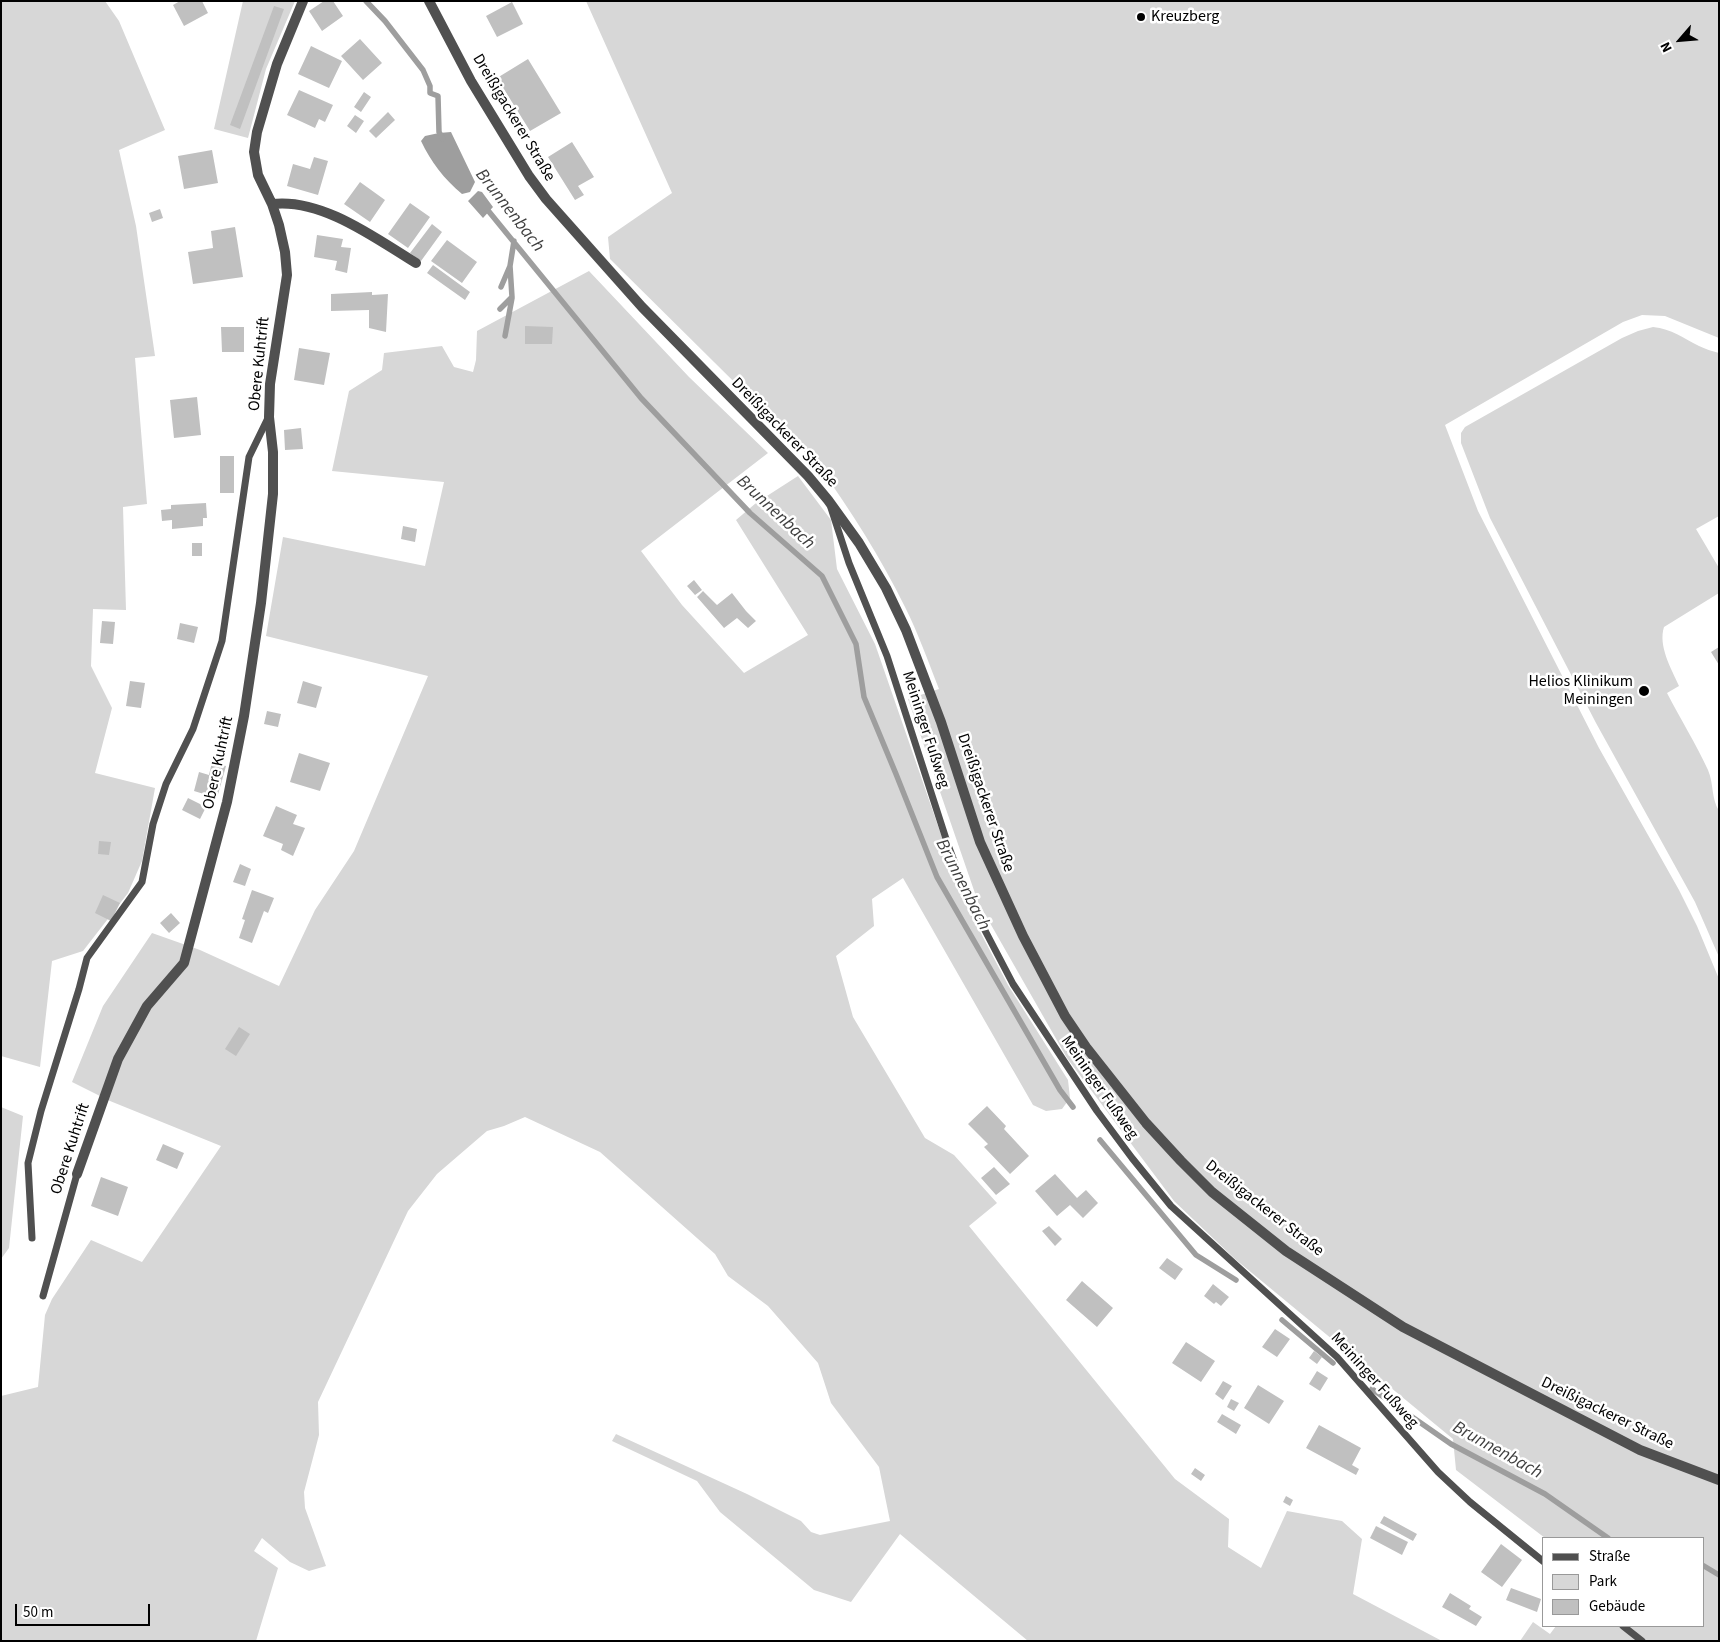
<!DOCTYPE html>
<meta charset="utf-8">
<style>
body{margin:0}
#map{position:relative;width:1720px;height:1642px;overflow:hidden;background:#fff;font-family:"Source Sans 3",sans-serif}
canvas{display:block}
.frame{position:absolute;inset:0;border:2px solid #000;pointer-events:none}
.legend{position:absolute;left:1542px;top:1537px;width:162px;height:90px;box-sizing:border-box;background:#fff;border:1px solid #999;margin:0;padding:6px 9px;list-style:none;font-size:15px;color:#000}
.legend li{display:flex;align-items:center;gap:10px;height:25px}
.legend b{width:25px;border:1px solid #999}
.north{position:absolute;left:1655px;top:15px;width:50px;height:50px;-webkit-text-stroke:4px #fff;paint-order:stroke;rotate:243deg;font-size:14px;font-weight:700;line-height:20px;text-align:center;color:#000}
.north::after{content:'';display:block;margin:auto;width:18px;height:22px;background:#000;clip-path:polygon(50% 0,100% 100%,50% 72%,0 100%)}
.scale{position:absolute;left:15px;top:1604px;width:135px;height:22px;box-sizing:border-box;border:2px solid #000;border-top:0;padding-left:6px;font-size:15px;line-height:18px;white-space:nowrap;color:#000;-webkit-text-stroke:4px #fff;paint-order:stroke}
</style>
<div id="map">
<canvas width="1720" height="1642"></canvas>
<div class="frame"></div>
<ul class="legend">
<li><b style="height:6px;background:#505050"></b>Straße</li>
<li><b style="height:14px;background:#d7d7d7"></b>Park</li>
<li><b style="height:14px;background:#c0c0c0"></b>Gebäude</li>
</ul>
<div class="north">N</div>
<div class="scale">50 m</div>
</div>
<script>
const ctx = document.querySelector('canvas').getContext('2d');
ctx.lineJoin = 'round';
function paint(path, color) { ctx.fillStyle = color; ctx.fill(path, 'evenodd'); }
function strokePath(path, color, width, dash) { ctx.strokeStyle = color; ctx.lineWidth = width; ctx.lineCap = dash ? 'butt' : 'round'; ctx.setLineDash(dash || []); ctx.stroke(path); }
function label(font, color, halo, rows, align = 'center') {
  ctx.font = font + ' "Source Sans 3",sans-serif'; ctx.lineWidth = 5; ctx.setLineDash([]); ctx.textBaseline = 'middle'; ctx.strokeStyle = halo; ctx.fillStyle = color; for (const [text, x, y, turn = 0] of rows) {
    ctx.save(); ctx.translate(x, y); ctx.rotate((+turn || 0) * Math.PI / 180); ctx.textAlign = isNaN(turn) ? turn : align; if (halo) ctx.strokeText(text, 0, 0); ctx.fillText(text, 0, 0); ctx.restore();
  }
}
paint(new Path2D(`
 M1,1h104l14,20 46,109 -46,20 17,76 19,130 -20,2 12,146 -24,3 3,103 -33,-1 -2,57 21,42 -17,65 60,15 -13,73 -14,32 -45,58 -31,10 -12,106 -39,-11z
 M243,1h52l-29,68 -18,69 -34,-9z
 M586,1h1133v337l-54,-22 -23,-1 -19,7 -178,103 33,86 121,237 80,142 18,36 22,53v662h-199l13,-19 17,12 6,-8h148v-88h-159l-89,-68 -3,-31 -218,-180 -61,-58 -107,-143 -89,-156 -70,-203 31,-10c-11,-28 -21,-56 -34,-82 -24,-49 -54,-96 -86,-141l-209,-207 -2,-22 64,-44z
 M589,271l100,106 79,76 -127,98 41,54 62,68 64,-38 -72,-115 20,-17 42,-27 33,44 6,49 38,75 89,257 44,84 60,95 2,18 -8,11 -16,2 -13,-6 -130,-227 -31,21 2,27 -38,30 17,61 72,121 29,17 43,48 -28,23 206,253 54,40 -1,28 33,21 26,-57 55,10 20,18 -9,55 89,47h-414l-128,-107 -49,68 -37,-12 -94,-78 -23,-31 -85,-40 4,-7 131,60 54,27 10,11 9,3 70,-14 -11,-54 -48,-64 -13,-40 -50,-57 -40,-30 -13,-22 -115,-102 -75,-35 -21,9 -17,5 -50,43 -29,37 -90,191 1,33 -15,57 1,16 21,58 -17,5 -19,-9 -28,-24 -8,13 24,17 -22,73h-255v-245l37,-9 7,-72 7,-16 39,-59 51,22 79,-116 -111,-45 -38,-19 31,-76 49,-73 48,17 79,36 36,-76 39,-59 74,-175 -162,-40 17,-99 142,29 19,-84 -112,-11 17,-80 33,-21 2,-17 58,-7 12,21 19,5 3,-12 1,-29z
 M1653,327c19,2 30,11 46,19 6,3 13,5 20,7v163l-23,13 23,39v25l-55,34c-6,19 7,41 15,59l-12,7c13,25 29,51 41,77 6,14 3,28 11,41v146l-24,-55 -99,-179 -106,-205 -29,-75v-10l4,-6 157,-89 16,-7z
 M1,1107l22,9 -14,132 -8,11z`), '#d7d7d7');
paint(new Path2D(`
 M439,133l12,-1 24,50 -5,10 -8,2c-18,-15 -31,-32 -41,-53l4,-5z
 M478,191l4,1 11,15 -10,11 -15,-17z`), '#9e9e9e');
strokePath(new Path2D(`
 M366,1l19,20 38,49 7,16v7l8,3 1,36 4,7
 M486,208l155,190 109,115 72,63 34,68 8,53 32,77 41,103 123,213 13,17
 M501,287l9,-21 4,-25
 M500,309l12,-12 -2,-31
 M505,336l7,-38
 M1100,1140l96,115 40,25
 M1282,1320l51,43
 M1372,1389l79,55 94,50 63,44
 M1704,1566l15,9`), '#9e9e9e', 5.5);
paint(new Path2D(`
 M180,1h22l6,12 -24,13 -11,-21z
 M324,1h9l10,15 -21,15 -13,-20z
 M512,2l11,22 -26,13 -11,-21z
 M274,6l10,3 -44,120 -10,-4z
 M360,39l22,24 -19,17 -22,-24z
 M311,46l31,15 -13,27 -31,-14z
 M528,59l33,54 -31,18 -33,-53z
 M299,90l34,15 -8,17 -6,-3 -4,9 -28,-13z
 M364,92l7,5 -10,15 -7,-5z
 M388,112l7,8 -19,18 -7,-7z
 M355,115l9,6 -8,12 -9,-7z
 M572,142l22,35 -16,9 6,9 -9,5 -27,-43z
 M212,150l6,33 -34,6 -6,-33z
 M314,157l14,4 -10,34 -31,-9 6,-22 17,5z
 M360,182l25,18 -15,22 -26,-18z
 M410,203l20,14 -22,31 -20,-14z
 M160,209l3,9 -11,4 -3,-9z
 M432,224l10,8 -21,29 -11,-8z
 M235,227l8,50 -50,7 -5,-32 25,-4 -2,-17z
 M317,235l26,4 -2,8 10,1 -4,25 -12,-3 2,-9 -23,-4z
 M447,240l30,22 -15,21 -31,-22z
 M433,265l37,27 -5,8 -38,-27z
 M372,292v3l16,-1 -2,38 -17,-4v-18l-38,1v-17z
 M525,326l28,1 -1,17h-27z
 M221,327h23v25h-22z
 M299,348l31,5 -6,32 -30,-5z
 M197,397l4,38 -27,3 -4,-38z
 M301,428l2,21 -18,1 -1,-20z
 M220,456h14v37h-14z
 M206,503l1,15h-4v8l-31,3v-9l-10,1 -1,-11 10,-1v-4z
 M403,526l14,3 -2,13 -14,-3z
 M192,543h10v13h-10z
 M694,580l8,10 -7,5 -8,-9z
 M703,591l14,14 15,-12 14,18 10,10 -8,7 -11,-10 -13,10 -27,-31z
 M102,621l13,1 -2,22 -13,-1z
 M180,623l18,4 -4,16 -17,-4z
 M1719,647v18l-8,-13z
 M130,681l15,2 -4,25 -15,-2z
 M303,681l19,6 -6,21 -19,-5z
 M267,711l14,3 -3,13 -14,-3z
 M299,753l31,10 -10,28 -30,-9z
 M212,762l14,4 -9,32 -23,-7 5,-19 10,3z
 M188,798l18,9 -6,12 -18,-9z
 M276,806l21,9 -4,9 12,4 -12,28 -12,-6 2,-6 -20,-8z
 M99,841l12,1 -2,13 -11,-1z
 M240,864l11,5 -6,17 -12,-4z
 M252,890l22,8 -6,15 -4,-2 -12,32 -13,-5 6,-18 -3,-1z
 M103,895l17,8 -9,18 -16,-8z
 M171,913l9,10 -11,10 -9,-10z
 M239,1027l11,7 -14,22 -11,-7z
 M987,1106l19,20 -2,3 25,27 -19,18 -26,-27 4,-3 -20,-20z
 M163,1144l21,9 -7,16 -21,-9z
 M994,1167l16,17 -14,11 -15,-17z
 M1055,1174l22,24 9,-8 12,13 -15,15 -13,-13 -13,11 -22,-25z
 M101,1177l27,10 -10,29 -27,-10z
 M1049,1226l13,13 -7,7 -13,-15z
 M1167,1258l16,11 -8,11 -16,-12z
 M1082,1281l31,27 -16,19 -31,-27z
 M1213,1284l16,13 -8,9 -5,-4 -2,2 -10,-8z
 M1275,1329l15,10 -13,18 -15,-10z
 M1186,1342l29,19 -14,21 -29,-19z
 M1314,1351l8,6 -5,7 -8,-6z
 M1317,1371l11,7 -8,13 -11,-7z
 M1223,1381l9,5 -9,14 -8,-6z
 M1258,1385l26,16 -15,23 -25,-16z
 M1231,1399l8,4 -5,8 -7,-4z
 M1222,1414l19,11 -5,9 -19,-12z
 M1319,1425l42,23 -9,17 7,4 -3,6 -50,-27z
 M1195,1468l10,7 -4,6 -10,-7z
 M1286,1496l7,4 -3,6 -7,-4z
 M1384,1516l33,18 -4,7 -33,-18z
 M1376,1526l32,16 -6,13 -32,-17z
 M1501,1544l21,16 -20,27 -21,-15z
 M1511,1588l30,11 -4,13 -31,-12z
 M1450,1593l21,13 -2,3 13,8 -6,9 -34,-19z`), '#c0c0c0');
strokePath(new Path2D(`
 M831,508l18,55 38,93 61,189 20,53 45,86 84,127 35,47 39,48 166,151 101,115 32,30 74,60
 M32,1238l-4,-75 13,-52 38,-122 8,-31 55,-76 11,-58 13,-40 27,-55 29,-88 27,-184 19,-39
 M43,1296l34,-122
 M1623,1626l19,15`), '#505050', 7);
strokePath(new Path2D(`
 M429,1l42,80 58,95 17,23 96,108 166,169 20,24 31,43 27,45 20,42 35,92 39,120 43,94 42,80 21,31 60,76 35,38 31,31 74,59 117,76 237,123 79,30
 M272,204c50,-6 103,34 144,59
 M77,1174l41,-115 29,-53 37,-43 43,-161 17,-86 17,-113 12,-109v-42l-4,-35 1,-33 17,-109 -2,-23 -6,-27 -7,-21 -14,-29 -4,-23 3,-20 20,-68 26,-63`), '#505050', 10);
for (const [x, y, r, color] of [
 [1141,17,5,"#000"],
 [1644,691,6,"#000"]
]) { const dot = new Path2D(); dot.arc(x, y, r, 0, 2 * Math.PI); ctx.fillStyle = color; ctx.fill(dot); strokePath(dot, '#fff', 2); }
label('16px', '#000', '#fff', [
 ["Kreuzberg",1151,17],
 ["Helios Klinikum",1633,682,"right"],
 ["Meiningen",1633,700,"right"]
], 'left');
label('16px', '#000', '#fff', [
 ["Dreißigackerer Straße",513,118,59],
 ["Obere Kuhtrift",260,364,-84],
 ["Dreißigackerer Straße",784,433,46],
 ["Meininger Fußweg",925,730,72],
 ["Obere Kuhtrift",219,763,-78],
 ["Dreißigackerer Straße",985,803,71],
 ["Meininger Fußweg",1099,1088,55],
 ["Obere Kuhtrift",71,1149,-72],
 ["Dreißigackerer Straße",1264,1209,38],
 ["Meininger Fußweg",1374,1381,48],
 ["Dreißigackerer Straße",1607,1414,26]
]);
label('italic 18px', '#3f3f3f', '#fff', [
 ["Brunnenbach",509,211,52],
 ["Brunnenbach",775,513,43],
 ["Brunnenbach",962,885,63],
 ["Brunnenbach",1497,1451,29]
]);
</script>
